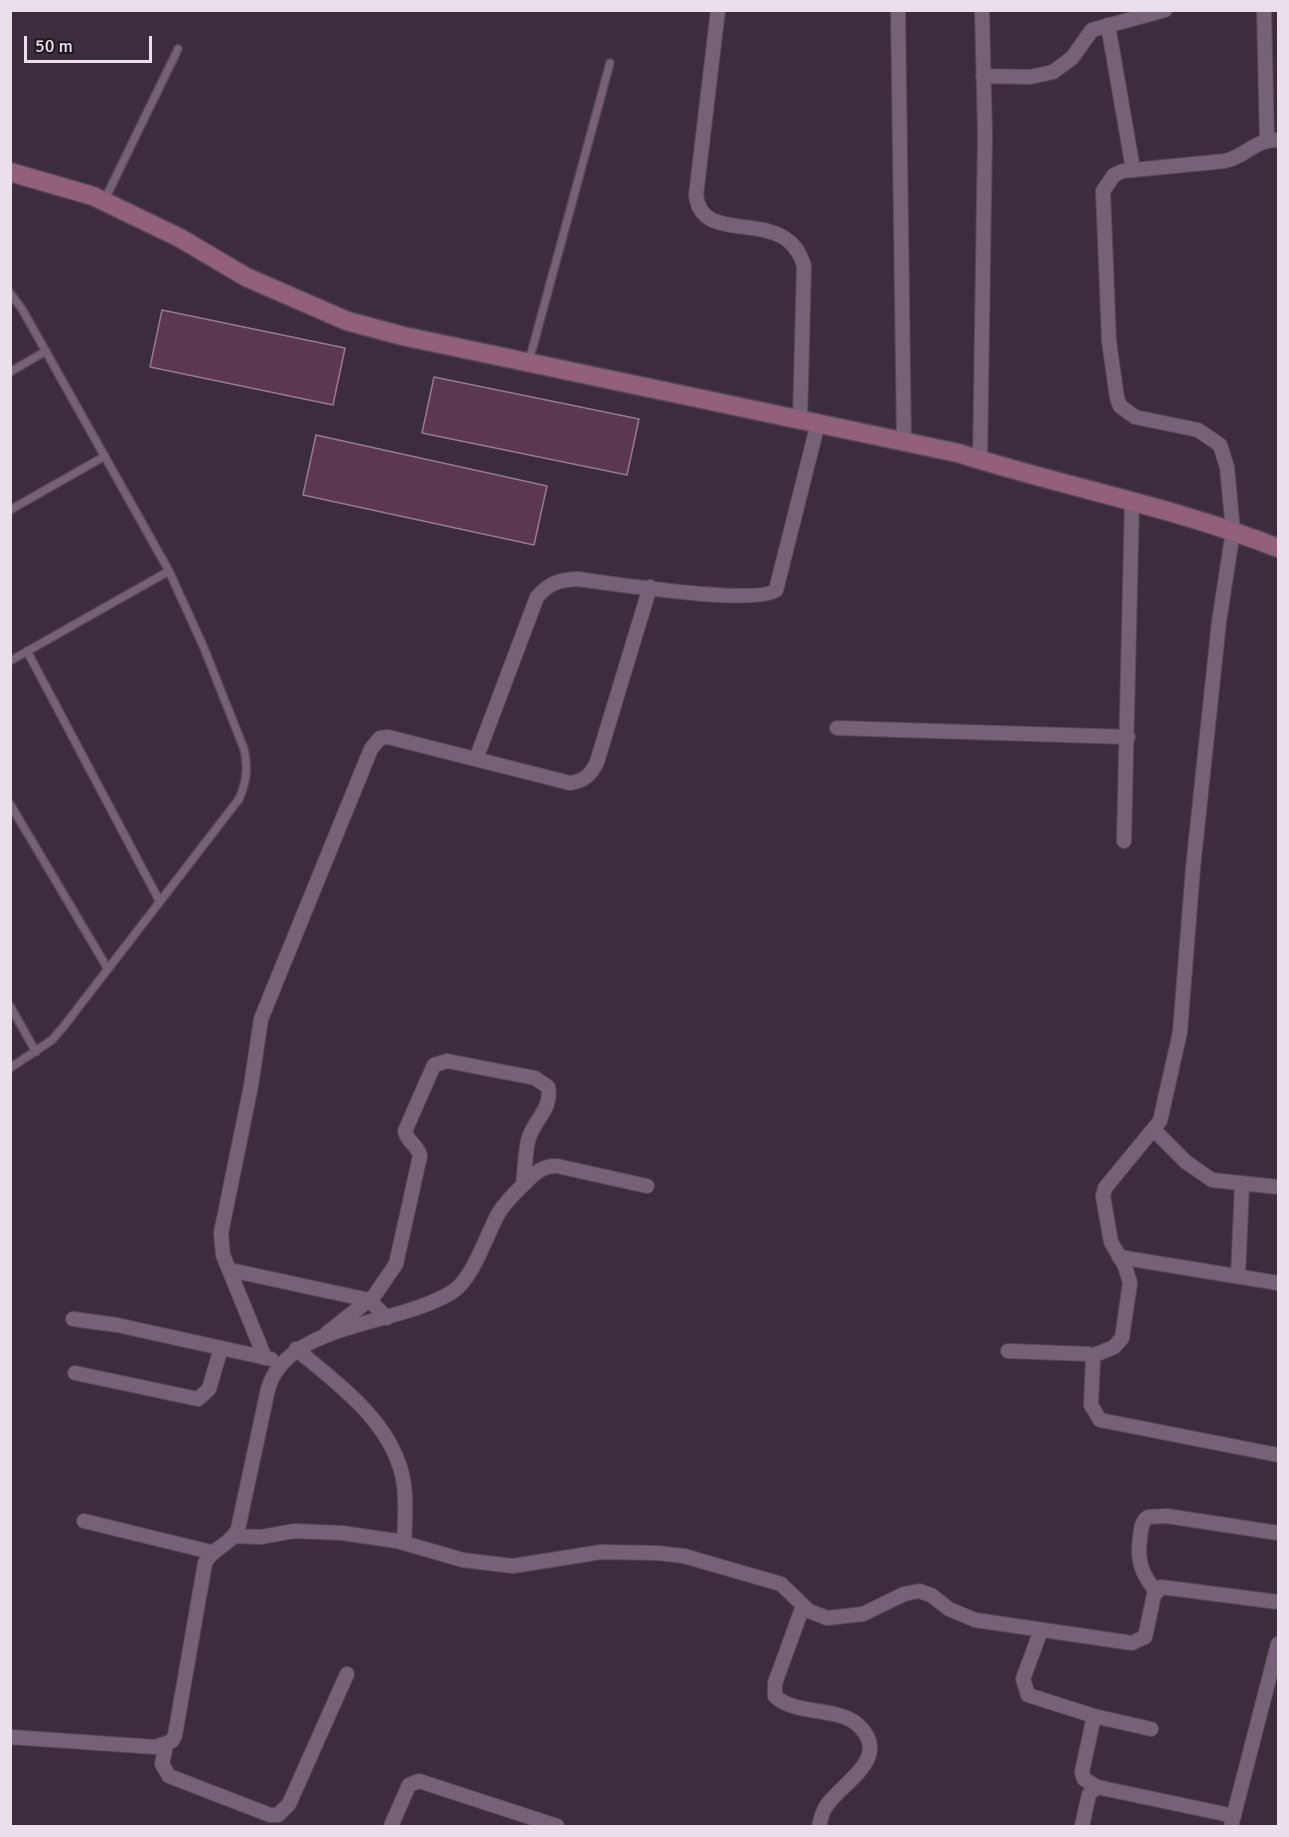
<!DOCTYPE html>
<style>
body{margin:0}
#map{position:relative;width:1289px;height:1837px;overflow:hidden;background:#3d2c3e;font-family:Signika,sans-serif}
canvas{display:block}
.frame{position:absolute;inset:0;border:12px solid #eadfeb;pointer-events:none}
.scale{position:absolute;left:24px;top:36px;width:128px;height:27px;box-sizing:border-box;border:3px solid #eadfeb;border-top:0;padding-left:8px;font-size:18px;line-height:21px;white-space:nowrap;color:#eadfeb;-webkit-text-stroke:4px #1f171f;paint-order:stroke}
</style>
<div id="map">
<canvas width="1289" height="1837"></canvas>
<div class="frame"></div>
<div class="scale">50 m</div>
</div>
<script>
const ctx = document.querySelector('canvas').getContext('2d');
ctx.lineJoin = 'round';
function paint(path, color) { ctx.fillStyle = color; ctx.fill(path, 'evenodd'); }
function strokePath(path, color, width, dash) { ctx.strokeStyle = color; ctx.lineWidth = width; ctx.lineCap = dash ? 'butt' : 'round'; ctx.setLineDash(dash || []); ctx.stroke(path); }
const building = new Path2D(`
 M162,310l183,38 -12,57 -183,-38z
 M434,377l205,42 -12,56 -205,-42z
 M316,435l231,51 -13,59 -231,-50z`);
paint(building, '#5b3750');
strokePath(building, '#957c8d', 1.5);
const lane = new Path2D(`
 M104,201l74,-152
 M10,293l12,16 147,262 35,77 40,101c4,19 3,32 -5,50l-175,227 -12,14 -42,28
 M529,361l81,-298
 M10,372l36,-21
 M10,510l95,-54
 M27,651l133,251
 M10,661l159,-90
 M10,804l98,165
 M10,1006l26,46`);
const street = new Path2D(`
 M718,10l-22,185c6,55 90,7 108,71l-4,153
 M898,10l6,431
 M1264,10l3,131
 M1108,25l25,144
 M983,76l47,1 23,-5 19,-14 20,-28 73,-20
 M980,459l5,-325 -3,-124
 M837,728l291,9
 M476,759l61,-162c12,-14 22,-17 40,-18 32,4 180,27 199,11l42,-167
 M1124,841l8,-339
 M1154,1130l32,32 26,18 66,7
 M1119,1257l159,26
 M230,1270l139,30 18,18
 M1238,1276l4,-92
 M73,1319l44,6 154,34
 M327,1333l47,-37 22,-32 24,-108c-2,-11 -13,-14 -15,-25l29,-66 13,-4 88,17 13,9c5,23 -16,34 -20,54 -3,14 -3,29 -5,44
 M296,1349c41,34 92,70 106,125 5,22 3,47 2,69
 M1008,1351l81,3 4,5 -2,46 9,15 178,35
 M1092,1356l22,-9 8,-9 8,-55 -5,-17 -14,-24 -8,-46 2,-8 55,-67 20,-89 13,-164 26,-246 14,-91 -6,-64 -7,-22 -22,-15 -63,-13 -15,-11 -3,-8 -8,-57 -6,-150 11,-16 9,-4 102,-10c20,-4 30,-22 53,-21
 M265,1358l-42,-103 -2,-22 30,-147 10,-67 110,-270 9,-11 8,-1 182,46c14,-2 21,-8 27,-21l53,-175
 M75,1373l123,26 11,-10 12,-41
 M84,1521l127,31
 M234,1536l27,1 33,-6 48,2 55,8 66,19 50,6 88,-14 57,1 26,3 97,28 28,27 18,7 36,-4 41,-20 15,-3 12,4 18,14 26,11 157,23 13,-6 9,-42 7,-8 117,15
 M1155,1590c-14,-17 -18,-30 -15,-52 1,-8 1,-16 8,-21l19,-1 111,17
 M803,1606l-28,77v13c19,19 62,11 82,28 36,33 -12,56 -30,81 -5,6 -6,14 -8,21
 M1041,1630l-18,49 5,16 66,21 57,13
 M1094,1716l-12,56 2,7 13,8
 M10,1737l145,10 17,-6 3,-6 30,-172c8,-16 26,-18 33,-34l30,-140c19,-67 131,-63 184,-97 21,-13 34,-56 46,-78 7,-12 18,-22 27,-31 9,-9 18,-18 32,-17l90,20
 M166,1745l-4,19 7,12 101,39h8l11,-11 58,-130
 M391,1826l18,-41 10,-4 138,45
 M1082,1826l7,-32 8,-7 137,29
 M1231,1826l47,-182`);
const secondary = new Path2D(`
 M10,172l83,24 87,42 66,39 101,44 56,15 555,117c106,34 217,54 320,95`);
strokePath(lane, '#574958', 10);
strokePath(street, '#574958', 16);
strokePath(secondary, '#574958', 21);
strokePath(lane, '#766277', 7);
strokePath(street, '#766277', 14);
strokePath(secondary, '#92607a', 18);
</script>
